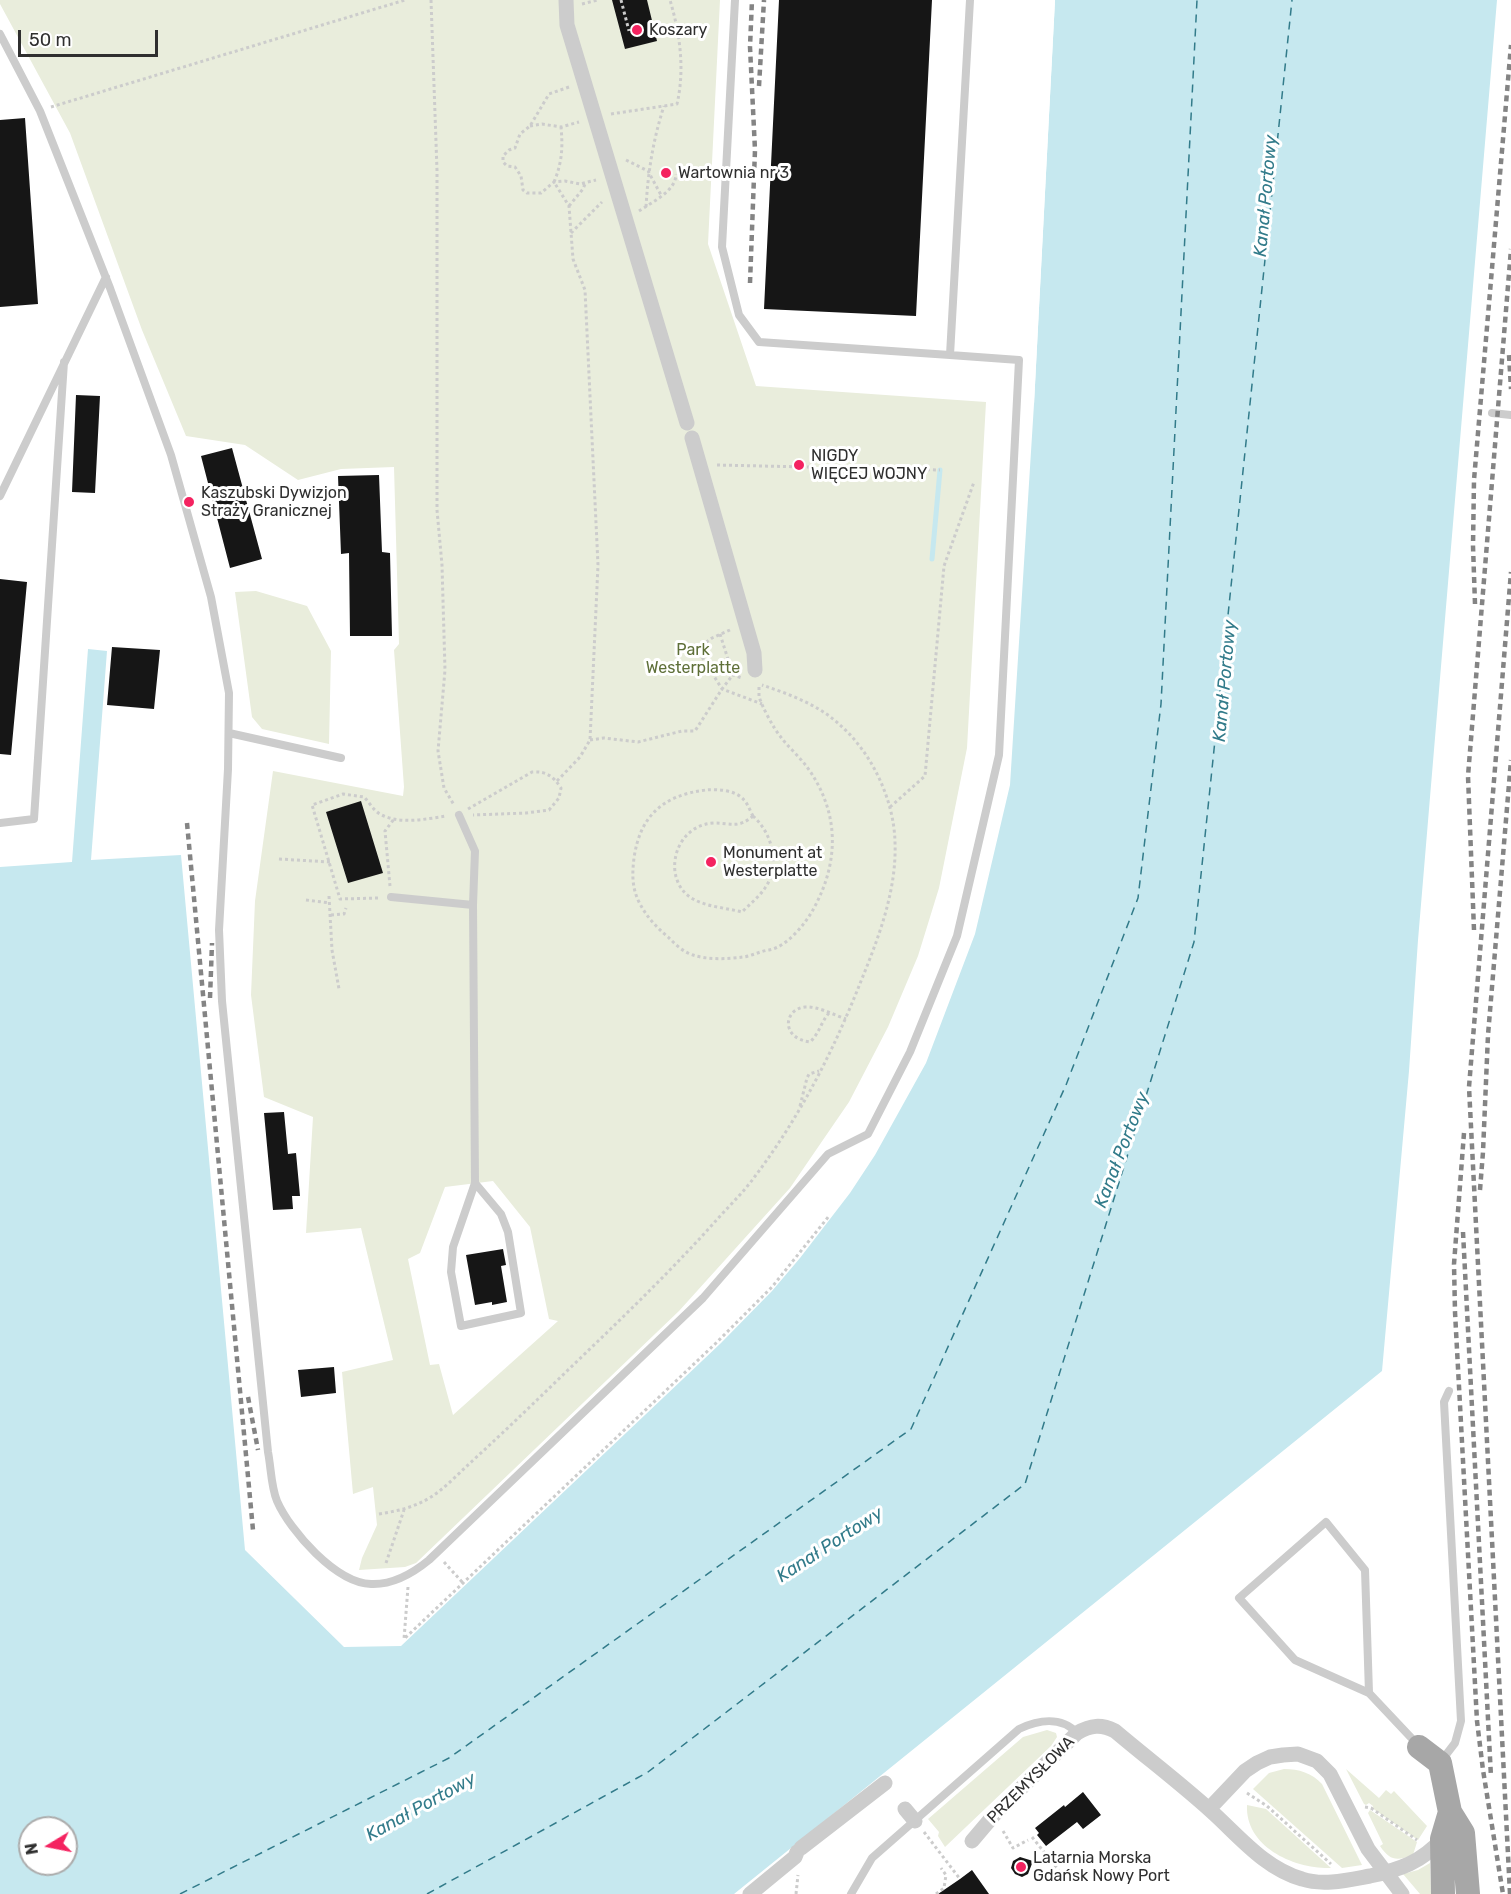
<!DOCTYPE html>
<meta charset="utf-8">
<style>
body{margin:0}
#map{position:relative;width:1511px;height:1894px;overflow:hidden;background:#fff;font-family:Rubik,sans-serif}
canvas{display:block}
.north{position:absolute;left:18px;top:1816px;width:60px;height:60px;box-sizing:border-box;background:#fff;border:2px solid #acacac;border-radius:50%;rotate:260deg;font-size:16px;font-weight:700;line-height:24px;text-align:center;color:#2f2f2f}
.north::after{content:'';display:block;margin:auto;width:21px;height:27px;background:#f42360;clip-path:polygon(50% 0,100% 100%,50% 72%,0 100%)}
.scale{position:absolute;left:18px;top:30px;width:140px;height:27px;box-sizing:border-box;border:3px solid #2f2f2f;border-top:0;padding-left:8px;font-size:18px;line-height:21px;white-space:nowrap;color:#2f2f2f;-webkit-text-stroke:4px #fff;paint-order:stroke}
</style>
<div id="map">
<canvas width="1511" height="1894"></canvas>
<div class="north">N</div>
<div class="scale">50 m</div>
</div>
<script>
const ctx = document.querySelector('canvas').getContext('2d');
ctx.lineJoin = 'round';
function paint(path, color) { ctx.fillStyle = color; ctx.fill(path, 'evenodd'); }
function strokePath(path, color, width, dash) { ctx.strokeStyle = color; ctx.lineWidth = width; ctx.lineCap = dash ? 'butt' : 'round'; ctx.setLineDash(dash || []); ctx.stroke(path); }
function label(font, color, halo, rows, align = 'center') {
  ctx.font = font + ' Rubik,sans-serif'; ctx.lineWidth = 6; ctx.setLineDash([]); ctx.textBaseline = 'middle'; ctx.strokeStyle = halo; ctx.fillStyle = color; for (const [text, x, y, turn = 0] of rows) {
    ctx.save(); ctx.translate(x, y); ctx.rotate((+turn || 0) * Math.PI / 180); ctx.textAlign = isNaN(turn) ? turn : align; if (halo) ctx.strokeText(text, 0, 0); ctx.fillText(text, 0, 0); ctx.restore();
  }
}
paint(new Path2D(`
 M0,0h720l-12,244 48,142 230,16 -19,346 -28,140 -21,68 -30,71 -39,75 -59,86 -111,123 -263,252 -11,4 -46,3 3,-12 15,-33 -4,-38 -20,7 -11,-122 51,-12 -32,-132 -55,5 7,-116 -49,-20 -13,-102 4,-94 18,-130 130,25 1,-9 -10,-137 5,-6 -5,-177 -53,2 -43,11 -53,-35 -59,-9 -44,-106 -72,-197 -70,-129zM493,1181l37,46 19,92 9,2 -105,94 -14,-51 -9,1 -22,-106 12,-6 25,-66z
 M256,591l51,15 24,45 -2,93 -67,-15 -10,-12 -17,-125z
 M1047,1730l9,3 1,4 -6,9 -106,101 -7,-11 1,-4 -11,-13 95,-82z
 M1284,1769c15,0 28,4 38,15l40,81 -20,3 -89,-79 16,-16z
 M1346,1769l33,29 7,-8 5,4 3,-3 33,35 -9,14 -46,-32 1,-2 -4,-3 -3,2 -2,-1z
 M1247,1805l19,4 65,59c-37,1 -86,-21 -84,-63z
 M1370,1810l47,32 -4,13c-16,6 -23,6 -33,-9l3,-2 -15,-31z
 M1430,1863l1,31h-11l-17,-20 15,-4z`), '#e9eddc');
paint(new Path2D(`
 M1055,0h442l-79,940 -9,131 -27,300 -648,523h-734v-1027l72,-5 16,-213 19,2 -16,209 90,-5 64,695 99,97 57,-1 320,-303 51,-52 28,-33 50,-65 25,-38 51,-92 49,-129 35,-149 24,-381zM30,1828h36v36h-36z`), '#c6e8ef');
paint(new Path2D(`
 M1052,0h3l-21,404h-3z`), '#fff');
strokePath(new Path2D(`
 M932,559l8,-89`), '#c6e8ef', 5);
strokePath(new Path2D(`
 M180,1894l269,-136 462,-329 155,-344 72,-187 23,-194 36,-704
 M427,1894l221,-122 377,-288 169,-542 98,-942`), '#327b8a', 1.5, [8, 6]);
paint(new Path2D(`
 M612,0h35l10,41 -32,8z
 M779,0h153l-16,316 -152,-7z
 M25,118l13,186 -38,3v-187z
 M76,395l24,1 -5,97 -23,-1z
 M232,448l30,111 -32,9 -29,-112z
 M379,475l3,77 8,1 2,83h-42l-1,-83 -8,1 -3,-78z
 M0,579l27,3 -16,173 -11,-1z
 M112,647l48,3 -6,59 -47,-4z
 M361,801l22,72 -35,10 -22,-71z
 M284,1112l4,42 8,-1 4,43h-8l1,13 -20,1 -9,-97z
 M503,1249l3,16 -5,1 6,36 -15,3v-3l-17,3 -9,-50z
 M334,1367l2,26 -35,4 -3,-27z
 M1083,1792l18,23 -18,14 -6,-7 -31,24 -9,-11 2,-2 -4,-5 29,-23 1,2z
 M1020,1857l13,4 -5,13 -6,3 -7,-3 -4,-6 2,-7z
 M972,1870l17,24h-51l22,-15z`), '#161616');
strokePath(new Path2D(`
 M431,0l6,170v340l5,55 3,105 -7,81 6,37 10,17
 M621,0l8,31
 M582,4l16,-4
 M569,87l-20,7 -19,32 -10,8 -5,14 -6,2 -6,6v6l4,4 8,1 6,9 2,14 4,3h14l13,-11 11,-1 15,3 16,-4
 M51,107l354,-107
 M611,114l66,-10c8,-35 3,-70 -7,-104
 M530,126l12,-2 19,3 18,-5
 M626,160l22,11 13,24
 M569,206l14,-17 2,-5
 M646,207c2,-35 7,-67 18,-101
 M639,211c13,-9 37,-20 37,-37
 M571,233l31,-31
 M717,465l223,5
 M730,630l-18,8 -15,11 25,40 40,15
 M720,634l13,41 9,3
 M590,740l14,-2 34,4 44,-11h13l27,-42 16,-21
 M557,781l23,-24 10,-17 8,-175 -13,-275 -12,-31 -4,-53 -15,-24c8,-19 9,-35 7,-55
 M890,807l35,-31 19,-210 30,-84
 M468,809l64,-37c14,-1 21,4 29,16l-2,10 -10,12 -23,3 -53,2
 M753,816c-3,-5 -5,-12 -9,-16 -8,-10 -26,-11 -38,-10 -43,5 -66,26 -72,68 -2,16 -2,30 5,44 7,14 17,25 29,35 7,7 15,15 25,18 15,5 35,4 50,2 9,-1 17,-6 26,-7 18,-3 37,-27 45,-42 26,-48 25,-97 -7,-141 -8,-11 -19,-20 -27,-31 -6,-7 -19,-31 -21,-40 0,-3 0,-6 0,-9
 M753,816c19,17 28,49 12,72 -6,9 -15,16 -23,24 -27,-7 -61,-5 -67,-40 -3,-24 13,-48 39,-49 17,0 24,6 39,-7z
 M279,859l51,3
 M390,886l-5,-55 9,-12
 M329,896l3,54 7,39
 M378,898l-38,1 -28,-94 31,-11 21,3c5,5 10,14 16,17 19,11 46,5 66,2
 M306,900l24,3
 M331,915l13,-1 2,-6
 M829,1013c-8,9 -10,21 -19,29 -30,-4 -26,-33 -5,-35 13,-1 29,8 41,12
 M800,1106l7,-28 2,-4 10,-3
 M379,1514c19,-3 36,-7 52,-17 14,-9 26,-22 38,-33 34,-31 67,-63 100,-95 49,-47 98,-94 144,-145 13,-15 28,-29 40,-45 44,-58 77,-121 104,-188 19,-47 40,-97 38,-149 -1,-42 -23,-89 -55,-117 -21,-20 -51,-31 -78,-40
 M444,1562l19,21
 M386,1563l18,-53
 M408,1587l-4,52 311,-295 57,-57 57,-71
 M1247,1793l20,13 64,58
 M1365,1807l6,1 46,32
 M1003,1831l10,17 15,-8
 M924,1832l36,47
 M1032,1837l32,40
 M796,1894l2,-19
 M936,1894l8,-6 2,-13 -5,-7`), '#ccc', 3, [3, 3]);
strokePath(new Path2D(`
 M735,0l-13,247 17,68 20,27 191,13 20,-355
 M0,34l40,77 70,177 61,167 40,142 18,96 -1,76 -9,161 3,71 46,451c3,15 3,35 9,49 13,30 59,82 94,83 22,1 41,-10 58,-24l274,-262 125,-144 40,-20 42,-82 47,-116 42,-181 20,-395 -69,-5
 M1492,413l19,2
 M0,496l106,-219
 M229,733l112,25
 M0,823l34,-4 30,-457
 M391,897l82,8 2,-54 -16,-36
 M473,905l2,278 -22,64 -2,25 10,54 60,-13 -13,-81 -7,-18 -26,-31
 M1369,1693l-74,-33 -56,-62 87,-76 39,48 4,123 49,52
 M1442,1760l13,-17 6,-22 -17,-319 5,-11
 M851,1894l21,-36 147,-129c19,-9 42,-13 58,4`), '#ccc', 8);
strokePath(new Path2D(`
 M566,0l1,25 120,398
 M692,438l62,215 1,17
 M905,1809l10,12
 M1209,1809l36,-38 12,-8 13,-6 13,-2 15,-1 19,7 13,13 38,75 34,45
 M972,1841l22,-26 83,-82c14,-8 24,-9 38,-2 32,27 65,52 96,80 28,25 53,57 91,68 21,7 46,1 68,-3 29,-6 52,-14 72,-37
 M801,1848l84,-65
 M750,1894l45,-37 2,-5`), '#ccc', 15);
strokePath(new Path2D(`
 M1419,1747l21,16 10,49 13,21 5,61
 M1443,1894l-1,-55 8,-27`), '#a7a7a7', 24);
strokePath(new Path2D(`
 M759,86l5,-86
 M750,283l5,-133 -5,-103 2,-47
 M1509,355l2,34
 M1475,604l-2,-58 1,-66 37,-435
 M187,823l66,707
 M1474,930l-6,-154 43,-527
 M210,998l2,-55
 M1464,1133l-10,131 1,48 22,409 6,49 20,124
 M1480,1190l3,-38 5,-117 23,-275
 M1463,1232l28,545
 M248,1397l10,53
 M1510,1894l-41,-807 42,-515`), '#848484', 4.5, [6, 4.5]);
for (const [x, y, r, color] of [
 [637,30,6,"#f42360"],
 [666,173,6,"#f42360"],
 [799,465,6,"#f42360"],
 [189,502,6,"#f42360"],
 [711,862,6,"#f42360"],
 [1021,1867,6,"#f42360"]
]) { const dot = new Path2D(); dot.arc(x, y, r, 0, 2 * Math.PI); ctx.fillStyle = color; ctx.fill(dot); strokePath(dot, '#fff', 2); }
label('16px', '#2f2f2f', '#fff', [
 ["Koszary",649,30],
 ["Wartownia nr 3",678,173],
 ["NIGDY",811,456],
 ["WIĘCEJ WOJNY",811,474],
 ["Kaszubski Dywizjon",201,493],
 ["Straży Granicznej",201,511],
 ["Monument at",723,853],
 ["Westerplatte",723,871],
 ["Latarnia Morska",1033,1858],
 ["Gdańsk Nowy Port",1033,1876]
], 'left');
label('16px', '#5e6f38', '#fff', [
 ["Park",693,650],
 ["Westerplatte",693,668]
]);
label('16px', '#2f2f2f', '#fff', [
 ["PRZEMYSŁOWA",1031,1780,-45]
]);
label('italic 18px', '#327b8a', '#fff', [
 ["Kanał Portowy",1266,196,-85],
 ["Kanał Portowy",1225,681,-85],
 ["Kanał Portowy",1122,1150,-69],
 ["Kanał Portowy",830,1545,-33],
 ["Kanał Portowy",421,1807,-29]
]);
</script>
